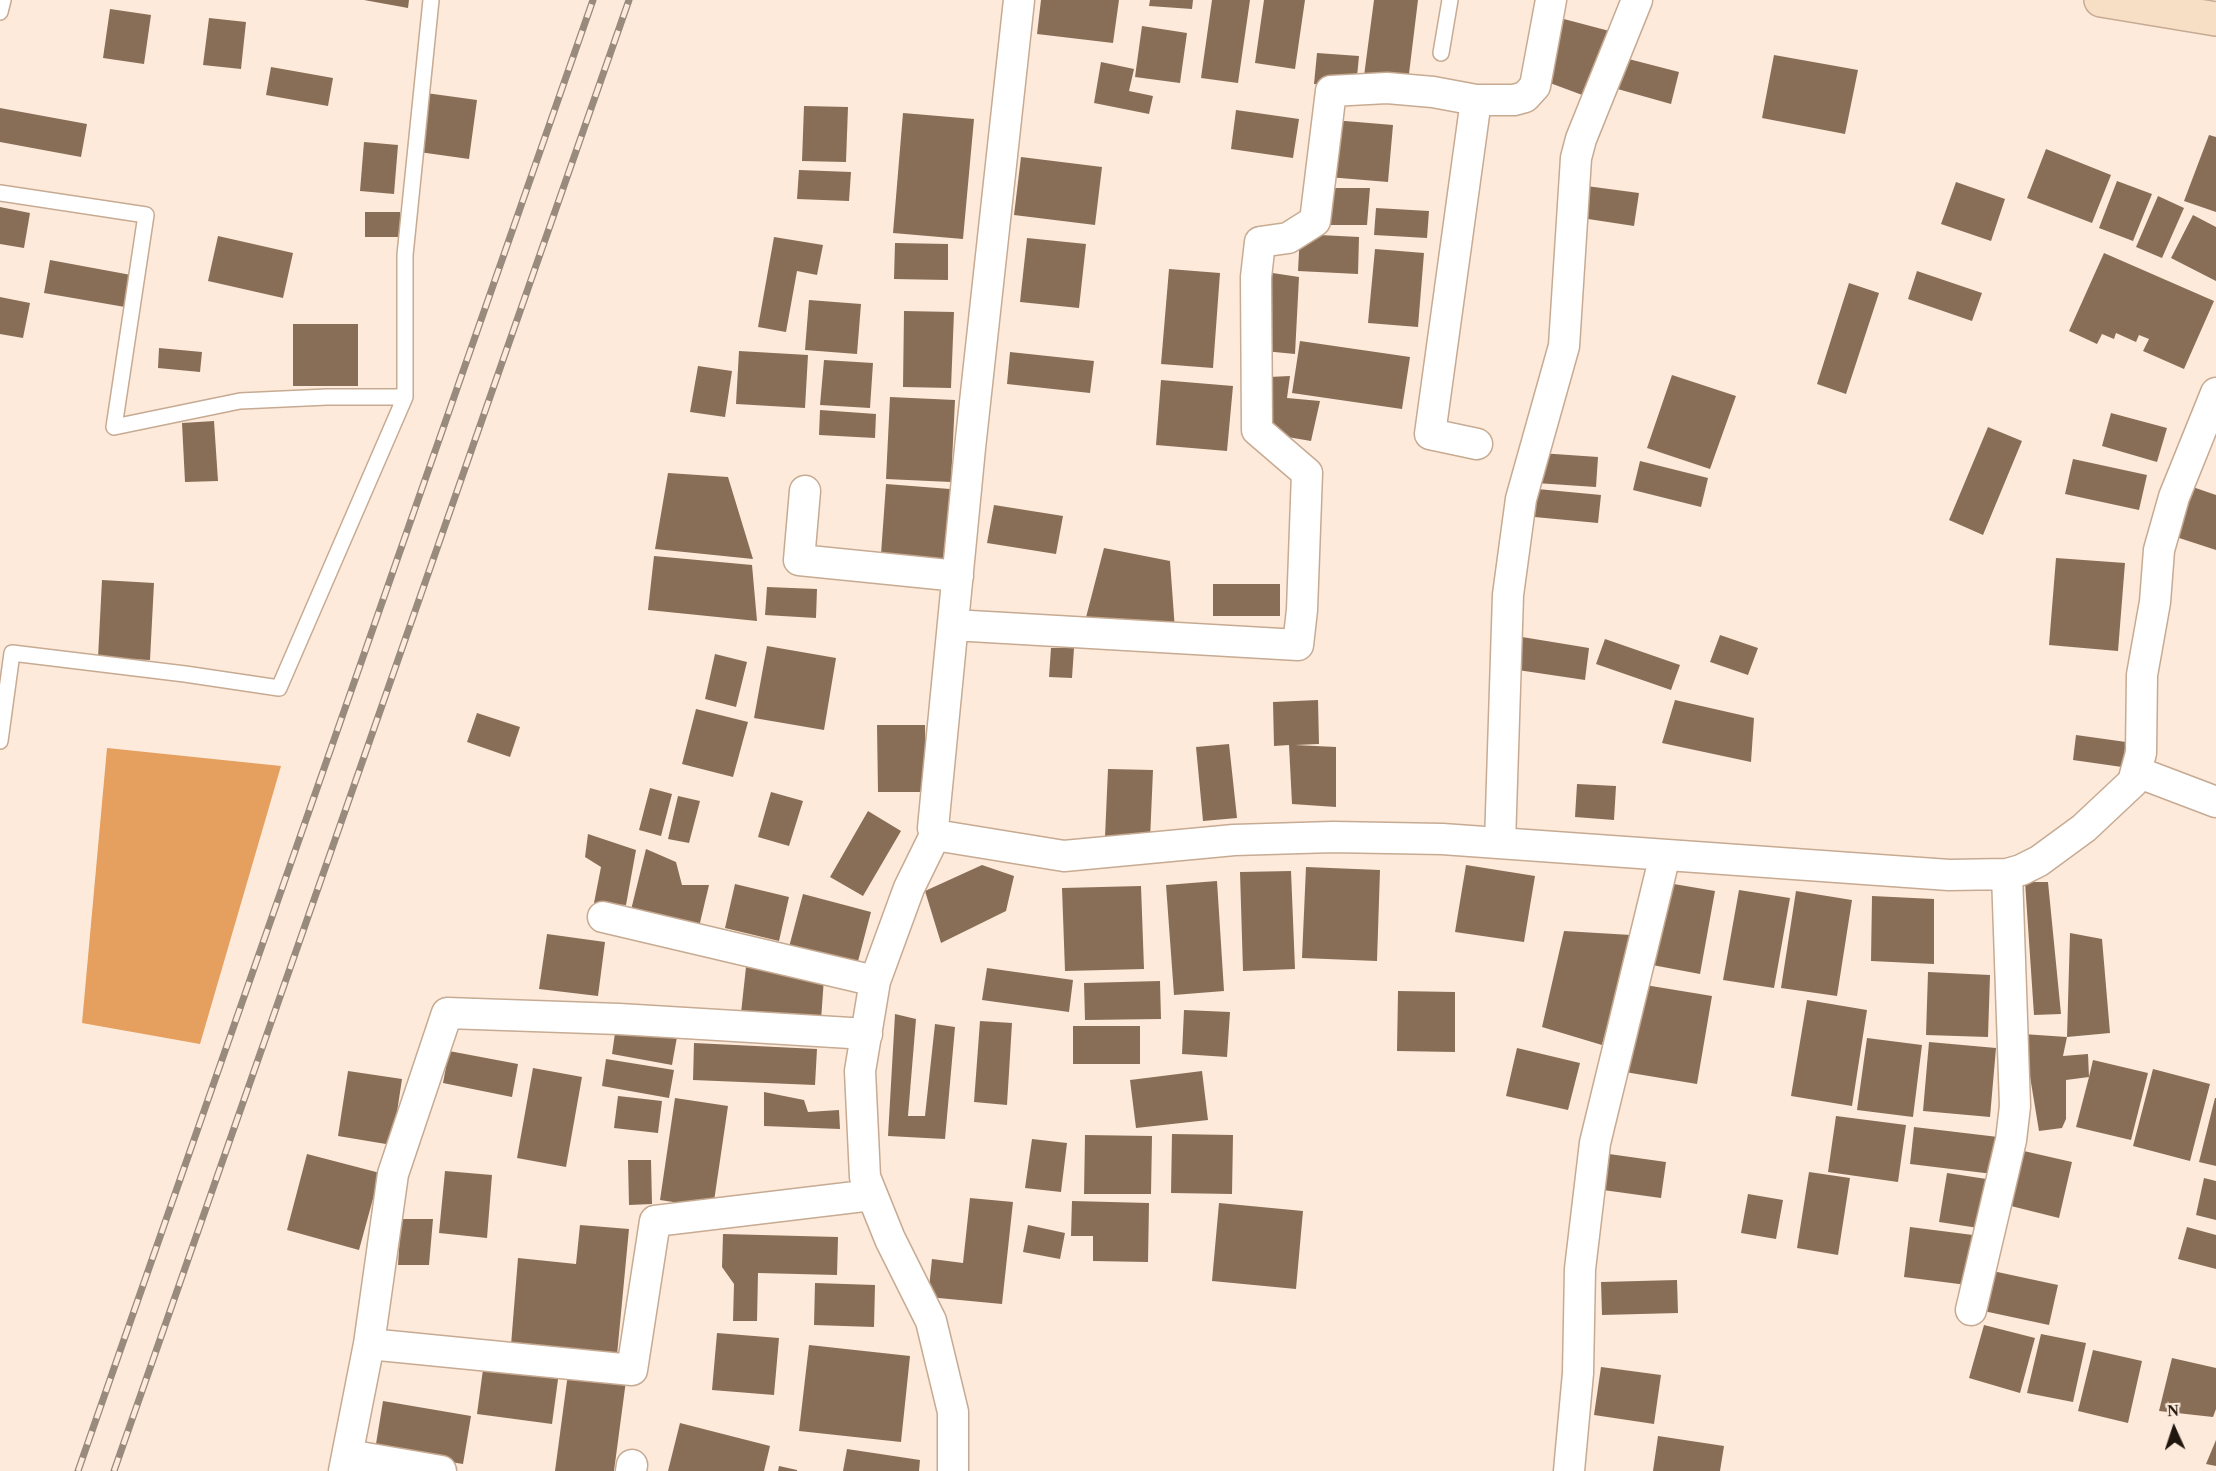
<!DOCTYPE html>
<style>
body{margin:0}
#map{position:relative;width:2216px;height:1471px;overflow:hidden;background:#fdeadb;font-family:Georgia,serif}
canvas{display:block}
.north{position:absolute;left:2144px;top:1399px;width:60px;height:60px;-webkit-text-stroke:4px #fdeadb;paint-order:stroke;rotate:357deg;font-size:16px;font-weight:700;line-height:24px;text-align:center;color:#21160d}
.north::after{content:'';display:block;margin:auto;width:21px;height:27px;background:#21160d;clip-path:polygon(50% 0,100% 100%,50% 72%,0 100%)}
</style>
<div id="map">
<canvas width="2216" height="1471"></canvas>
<div class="north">N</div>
</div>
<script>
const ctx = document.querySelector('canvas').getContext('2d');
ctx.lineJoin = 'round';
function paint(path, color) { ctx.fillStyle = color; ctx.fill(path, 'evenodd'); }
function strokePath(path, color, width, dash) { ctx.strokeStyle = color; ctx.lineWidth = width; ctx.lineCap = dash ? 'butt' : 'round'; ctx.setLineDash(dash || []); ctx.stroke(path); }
paint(new Path2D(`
 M107,748l174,18 -81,278 -118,-21z`), '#e5a060');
paint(new Path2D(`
 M364,0h45l-1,8z
 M1041,0h78l-6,43 -76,-9z
 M1150,0h43l-1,9 -43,-3z
 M1212,0h38l-12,83 -37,-5z
 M1264,0h41l-10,69 -40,-6z
 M1374,0h44l-10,82 -44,-6z
 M110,9l41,6 -7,49 -41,-6z
 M209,18l37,4 -5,47 -38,-4z
 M1560,18l57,15 -24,66 -43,-16z
 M1142,26l45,7 -7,50 -45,-6z
 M1317,53l42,3 -3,31 -42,-3z
 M1774,55l84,15 -13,64 -83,-16z
 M1617,56l62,16 -8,32 -64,-18z
 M1101,62l33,7 -5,22 24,5 -4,18 -55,-11z
 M271,67l62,11 -5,28 -62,-11z
 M426,93l51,7 -8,59 -50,-7z
 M804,106l44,1 -2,55 -44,-1z
 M0,108l87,16 -6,33 -81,-15z
 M1236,110l63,9 -6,39 -62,-9z
 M903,113l71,6 -11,120 -70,-6z
 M1333,120l60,5 -5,57 -60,-5z
 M2209,135l7,2v75l-32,-11z
 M364,142l34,3 -4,49 -34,-3z
 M2046,149l65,26 -19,48 -65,-25z
 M1021,157l81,10 -7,58 -81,-10z
 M799,170l52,2 -2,29 -52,-2z
 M2117,181l35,13 -19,47 -34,-13z
 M1956,182l49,17 -14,42 -50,-17z
 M1579,185l60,8 -5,33 -59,-9z
 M1330,188h40l-3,37h-40z
 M2158,196l26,12 -22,50 -26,-11z
 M0,207l30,6 -6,35 -24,-4z
 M1376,208l53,3 -2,27 -53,-3z
 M365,212h35v25h-35z
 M2193,215l23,12v54l-45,-23z
 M1300,234l59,3 -1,37 -60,-3z
 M218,236l75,17 -10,45 -75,-17z
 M774,237l49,8 -6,30 -20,-4 -11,61 -28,-5z
 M1027,238l59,6 -7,64 -59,-6z
 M895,243l53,1v36l-54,-1z
 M1375,249l49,4 -6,74 -50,-4z
 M2104,253l110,48 -30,68 -41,-18 6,-12 -10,-4 -3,7 -20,-9 -2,6 -12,-5 -5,10 -28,-13z
 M50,260l81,15 -6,32 -81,-14z
 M1169,269l51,4 -7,95 -52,-4z
 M1917,271l65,22 -10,28 -64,-22z
 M1266,272l33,5 -4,77 -31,-3z
 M1849,283l30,10 -33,101 -29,-10z
 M0,297l30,6 -7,35 -23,-4z
 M809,300l52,4 -4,50 -52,-4z
 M904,311l50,1 -3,76 -48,-1z
 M293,324h65v62h-65z
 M1300,341l110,16 -8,52 -110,-16z
 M159,348l43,4 -2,20 -42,-4z
 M739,351l69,4 -3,53 -69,-4z
 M1010,352l84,9 -4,32 -83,-9z
 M824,360l49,3 -3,45 -50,-3z
 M698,366l34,5 -7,46 -35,-5z
 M1672,375l64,21 -26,73 -63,-21z
 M1290,376l-3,22 33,3 -9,40 -41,-7 -1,-57z
 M1161,380l72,6 -6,65 -71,-6z
 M890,397l65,3 -4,82 -65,-3z
 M820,410l56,4 -1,24 -56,-3z
 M2111,413l56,15 -10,34 -55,-16z
 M214,421l4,60 -33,1 -3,-59z
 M1988,427l34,14 -39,94 -34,-15z
 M1540,453l58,4 -2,30 -60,-4z
 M2073,459l74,16 -8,35 -74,-16z
 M1640,461l68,17 -7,29 -68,-17z
 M668,473l60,4 25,82 -98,-10z
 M886,484l64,5 -5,70 -64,-5z
 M2187,485l29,10v55l-46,-15z
 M1527,488l74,7 -3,28 -74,-7z
 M994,505l69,11 -7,38 -69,-11z
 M1104,548l66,13 5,69 -91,-5z
 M654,556l98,9 5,56 -109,-11z
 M2056,558l69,5 -7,88 -69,-6z
 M102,580l52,3 -4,77 -52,-2z
 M1213,584h67v32h-67z
 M767,587l50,2 -1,29 -51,-3z
 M1720,635l38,13 -10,27 -38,-13z
 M1516,636l73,12 -4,32 -74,-11z
 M1605,639l75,26 -9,25 -75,-26z
 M767,646l69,12 -12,72 -70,-12z
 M1051,648h23l-2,30 -23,-1z
 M715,654l32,8 -11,45 -31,-8z
 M1318,700l1,44 -24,1 41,2v60l-44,-3 -3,-59 -15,1 -1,-44z
 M1675,700l79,18 -3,44 -89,-19z
 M696,709l52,13 -15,55 -51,-13z
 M477,713l43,14 -10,30 -43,-15z
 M877,725h48l1,67h-48z
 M2076,735l50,7 -4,25 -49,-7z
 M1229,744l8,74 -34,3 -7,-74z
 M1108,769l45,1 -3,70 -45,-3z
 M1577,784l39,2 -2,34 -39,-3z
 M650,788l22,6 -11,42 -22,-6z
 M771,792l32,9 -14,45 -31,-9z
 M678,796l22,5 -11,42 -21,-4z
 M868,811l33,20 -38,65 -33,-19z
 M588,834l48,16 -10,55 -32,-2 7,-36 -16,-10z
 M646,849l30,13 6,23h27l-10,42 -68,-17z
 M982,865l32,11 -8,35 -65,32 -16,-52z
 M1466,865l69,11 -11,66 -69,-10z
 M1306,867l74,3 -3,91 -75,-3z
 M1291,871l4,98 -52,2 -3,-99z
 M1217,881l7,110 -50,4 -8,-110z
 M1662,882l53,9 -15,83 -53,-10z
 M2025,882h23l13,132 -27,1z
 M735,884l54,13 -10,44 -54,-13z
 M1141,886l3,83 -79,2 -3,-83z
 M1739,890l51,8 -16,90 -51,-8z
 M1796,891l56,9 -15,96 -56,-8z
 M803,894l68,18 -14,53 -68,-18z
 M1872,896l62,3v65l-63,-3z
 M1564,931l67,4 -29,110 -60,-18z
 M2070,933l32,6 8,94 -43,4z
 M547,934l58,8 -7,54 -59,-7z
 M746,967l78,11 -3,42 -80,-7z
 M987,968l86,12 -4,32 -87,-12z
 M1928,972l62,3 -2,62 -62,-2z
 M1160,981l1,38 -76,1 -1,-37z
 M1639,984l73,12 -15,88 -72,-12z
 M1398,991l57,1v60l-58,-1z
 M1807,1000l60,10 -15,96 -61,-10z
 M1184,1010l46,2 -3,45 -45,-3z
 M895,1014l21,5 -8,97h17l10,-92 20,3 -10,112 -57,-3z
 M980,1021l32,2 -5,82 -33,-3z
 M616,1026l61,11 -5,28 -60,-11z
 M1073,1026h67v38h-67z
 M2023,1034l44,3 -4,19 25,-2 1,23 4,-17 55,13 -17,67 -55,-13 13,-50 -23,3v39l-4,9 -23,3z
 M1867,1038l55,7 -9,72 -56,-7z
 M1929,1042l67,6 -6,69 -67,-6z
 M694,1043l123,6 -2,36 -122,-5z
 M1517,1048l63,15 -12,47 -62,-14z
 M449,1051l69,13 -6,33 -69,-14z
 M606,1059l68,11 -5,28 -67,-12z
 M533,1068l49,9 -16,90 -49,-9z
 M2153,1069l57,15 -20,77 -57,-15z
 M348,1071l54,8 -10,66 -54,-9z
 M1202,1071l6,49 -72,8 -6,-48z
 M764,1092l40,8 4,12 31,-2 1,19 -76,-3z
 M618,1096l44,5 -4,32 -44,-5z
 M675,1098l53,8 -15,102 -53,-8z
 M2215,1098h1v68l-17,-4z
 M1836,1116l70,9 -8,57 -70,-10z
 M1914,1127l84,10 -5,37 -83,-10z
 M1172,1134l61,1 -1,59 -61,-1z
 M1085,1135l67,1 -1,58h-67z
 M1032,1139l35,4 -6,49 -36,-4z
 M2015,1149l57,13 -13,56 -56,-14z
 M307,1154l73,19 -21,77 -72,-20z
 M1609,1154l57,8 -5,36 -58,-8z
 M628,1160h23l1,44 -23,1z
 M445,1171l47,4 -5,63 -48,-5z
 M1809,1172l41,6 -12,77 -41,-7z
 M1947,1173l46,7 -8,49 -46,-7z
 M2204,1178l12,3v39l-20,-5z
 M1748,1194l35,6 -7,39 -35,-6z
 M970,1198l43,4 -11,102 -74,-7 4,-38 31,4z
 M1072,1201l77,2 -1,59 -55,-1v-25h-22z
 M1219,1203l84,8 -7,78 -84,-8z
 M401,1219h32l-4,46h-31z
 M580,1225l49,4 -12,126 -106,-10 7,-87 58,6z
 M1028,1225l37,8 -5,26 -37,-7z
 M1910,1227l63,8 -6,50 -63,-8z
 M2187,1227l29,8v34l-38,-10z
 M723,1234l115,3 -1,38 -79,-2 -1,48h-24l1,-37 -12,-17z
 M1988,1270l70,15 -9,40 -70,-15z
 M1677,1280l1,33 -76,2 -1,-33z
 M815,1283l60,2 -1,42 -60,-2z
 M1984,1325l51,13 -15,55 -51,-15z
 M717,1333l62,5 -5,57 -62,-5z
 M2041,1334l45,9 -13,59 -46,-9z
 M809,1345l101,11 -9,86 -102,-11z
 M2093,1350l49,11 -14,62 -50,-12z
 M2172,1358l44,10v41l-3,8 -54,-6z
 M484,1362l75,10 -7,52 -75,-10z
 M569,1366l58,7 -13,98h-59z
 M1601,1367l60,8 -7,49 -60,-9z
 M383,1401l88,15 -8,48 -88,-14z
 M680,1423l90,23 -6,25h-96z
 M1658,1436l66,10 -4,25h-67z
 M2216,1440v26l-10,-2z
 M847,1449l73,11 -1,11h-76z
 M779,1466l18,4v1h-19z`), '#896e57');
const service = new Path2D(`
 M0,12l3,-12
 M1441,53l9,-53
 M0,193l146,22 -32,212 126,-26 87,-4h78
 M0,741l12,-88 173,21 94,14 126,-291v-142l26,-255`);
const minor = new Path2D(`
 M1019,0l-49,448 -37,380 8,8 123,20 170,-16 99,-3 109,2 507,36 58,-1 14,-4 18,-9 45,-33 49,-46 8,-29 1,-78 13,-73 4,-52 15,-53 42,-104
 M1476,100h38l11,-3 10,-11 16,-86
 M805,491l-6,69 159,16
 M953,625l345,20 4,-35 5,-137 -50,-43 -1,-153 4,-35 28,-4 27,-17 16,-130 56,-3 46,4 43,8 -46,334 47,10
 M2137,772l79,30
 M936,833l-27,55 -34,93 -15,90 5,106 25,62 41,82 22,91v59
 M1500,843l8,-248 13,-96 43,-153 12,-188 5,-19 56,-139
 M603,917l272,64
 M1971,1310l40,-170 4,-34 -8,-232
 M369,1344l263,26 23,-149 217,-26
 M348,1455l93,16
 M344,1471l25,-127 24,-170 54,-161 172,6 248,15
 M631,1471l1,-6
 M1569,1471l9,-98 2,-104 15,-126 70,-288`);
const secondary = new Path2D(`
 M2101,0l115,19`);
strokePath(service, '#c7aa92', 18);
strokePath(minor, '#c7aa92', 33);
strokePath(secondary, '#c7aa92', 36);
strokePath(service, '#fff', 15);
strokePath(minor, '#fff', 30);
strokePath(secondary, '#f7dfc6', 33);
const rail = new Path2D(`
 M78,1471l515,-1471
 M114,1471l515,-1471`);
strokePath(rail, '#998a7e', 7);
strokePath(rail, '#fdeadb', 4.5, [14]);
</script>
